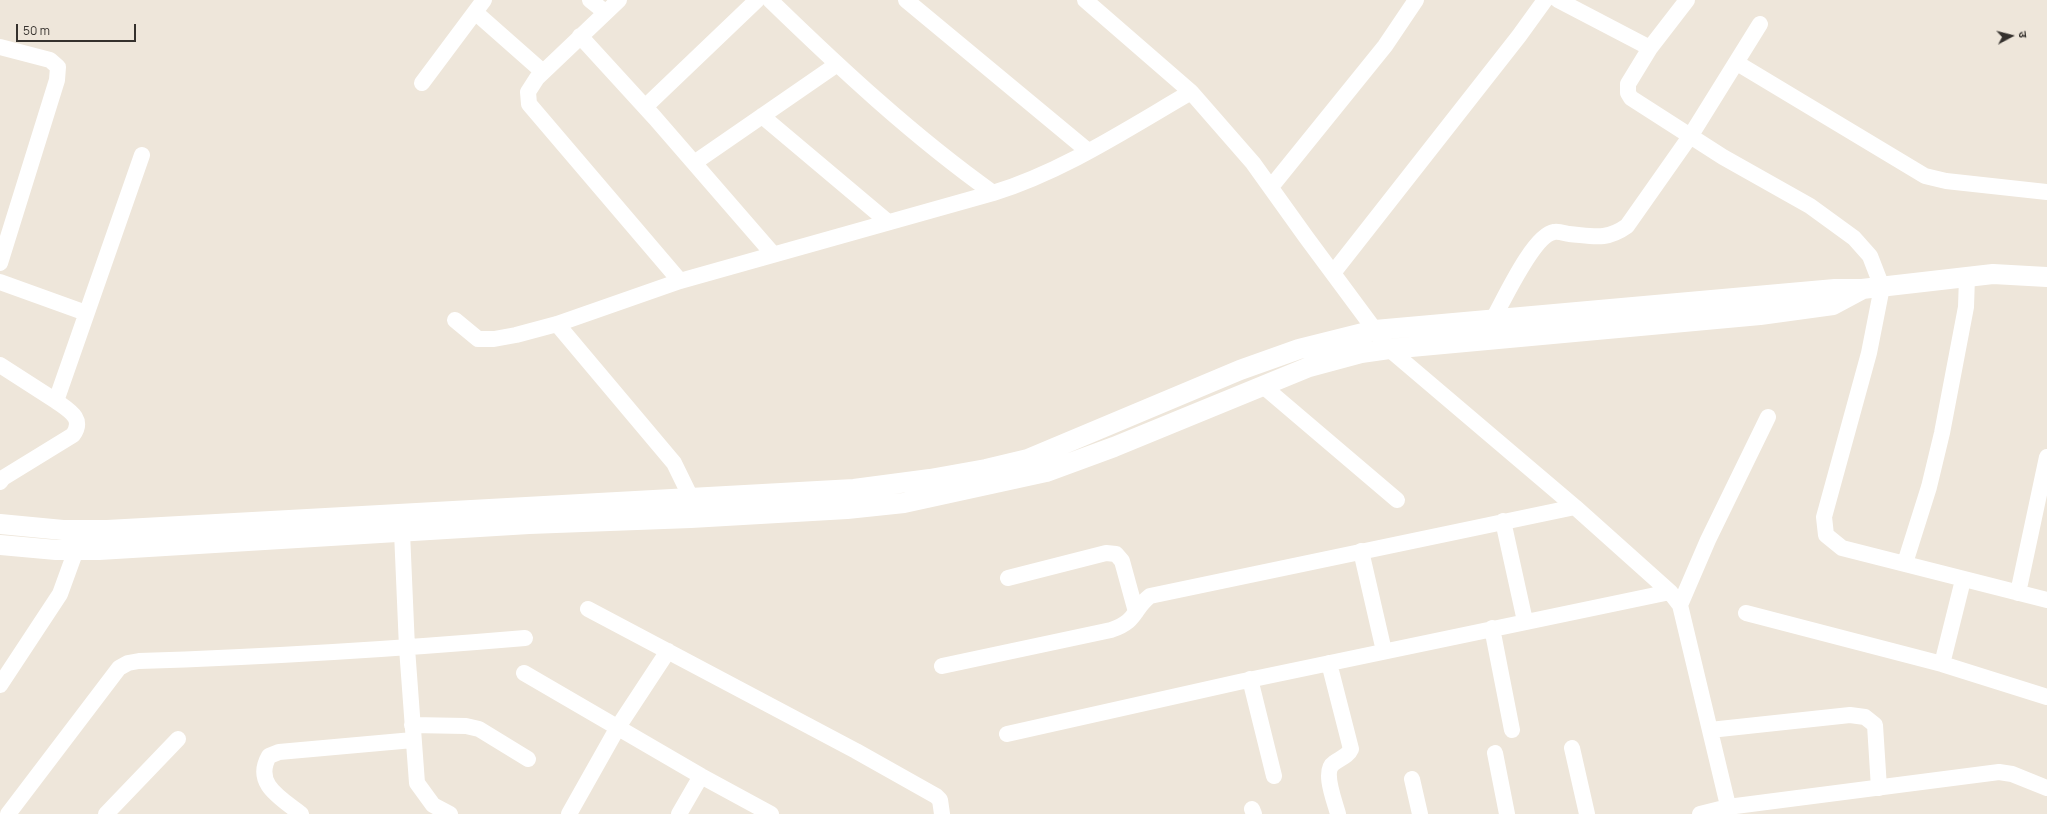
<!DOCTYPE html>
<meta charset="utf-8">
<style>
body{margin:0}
#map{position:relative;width:2047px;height:814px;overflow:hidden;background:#eee6da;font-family:Manrope,"Noto Sans Devanagari",sans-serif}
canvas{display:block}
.north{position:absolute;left:1991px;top:16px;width:40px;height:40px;-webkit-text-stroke:3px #eee6da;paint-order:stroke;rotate:83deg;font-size:11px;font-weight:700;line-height:16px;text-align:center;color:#35312d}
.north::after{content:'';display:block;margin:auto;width:14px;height:18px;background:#35312d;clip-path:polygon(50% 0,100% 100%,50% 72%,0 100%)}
.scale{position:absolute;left:16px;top:24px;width:120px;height:18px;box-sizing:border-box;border:2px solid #35312d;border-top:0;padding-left:5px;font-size:12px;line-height:14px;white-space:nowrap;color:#35312d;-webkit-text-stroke:3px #eee6da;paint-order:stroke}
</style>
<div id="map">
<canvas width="2047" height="814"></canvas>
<div class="north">उ</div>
<div class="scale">50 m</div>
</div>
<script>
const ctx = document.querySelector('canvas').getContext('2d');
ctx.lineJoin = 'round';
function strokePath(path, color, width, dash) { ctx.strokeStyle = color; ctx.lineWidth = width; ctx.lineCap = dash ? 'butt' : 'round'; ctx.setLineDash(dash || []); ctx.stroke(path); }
strokePath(new Path2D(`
 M590,0l15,12
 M619,0l-82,78 -9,14 1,12 151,177
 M770,0c70,68 143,136 223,193
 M906,0l182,151
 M1085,0l106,92 62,71 53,74 83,112 186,158 95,85 10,13 50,209
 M1558,0l92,48
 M1687,0l-37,48 -22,36v9l3,5 92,59 87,49 44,32 16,18 12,31 -13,66 -45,164 2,18 16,13 205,52
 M475,12l68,60
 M580,36l75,82 118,136
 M0,47l50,13 8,7 -1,13 -57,183
 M1737,63l188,113 21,5 101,11
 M422,83l62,-83
 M645,107l112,-107
 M762,116l126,106
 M694,163l142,-98
 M1271,187l114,-141 31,-46
 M1333,273l186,-237 26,-36
 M0,282l86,31
 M455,320l23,19h16l22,-4 41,-11 123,-43 313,-88c71,-22 134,-64 198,-101
 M1492,321c11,-19 41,-86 62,-89 4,-1 10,1 15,2 24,2 37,7 58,-8l64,-91 69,-111
 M557,324l117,139 22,45
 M0,365l56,36
 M1263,386l134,114
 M0,482l3,-4 70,-43c12,-17 -5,-25 -17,-34l86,-246
 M1503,521l22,100
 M402,532l5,116 10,135 16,22 17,9
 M1361,551l23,100
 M1905,563l24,-76 13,-54 24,-126 1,-30
 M1008,578l98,-25 10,1 6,7 14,51
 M2018,593l29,-136
 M1680,605l28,-65 60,-123
 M588,609l268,142 80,45 4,4 2,14
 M1746,613l196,51 105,33
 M1492,628l20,102
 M1329,663l22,86c-3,7 -10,9 -17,14 -12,8 1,39 4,51
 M1942,664l21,-84
 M942,666l169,-36c27,-9 21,-20 39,-34l425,-89
 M524,673l177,103 70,38
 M1250,679l24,97
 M0,685l60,-91 16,-44
 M412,725l54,1 13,3 49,30
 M1710,730l140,-15 15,2 10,8 4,63
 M1007,734l232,-52 431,-90
 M1572,748l15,66
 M1495,753l12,61
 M1412,779l8,35
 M1252,809l2,5
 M8,814l111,-146 9,-5 11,-2c129,-4 257,-12 386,-23
 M106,814l72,-75
 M301,814c-20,-16 -48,-30 -32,-58l10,-4 134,-12
 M569,814l49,-87 50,-76
 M679,814l22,-38
 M1700,814l28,-7 271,-35 13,2 35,14`), '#fff', 16);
strokePath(new Path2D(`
 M0,524l63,6h44l747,-41 76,-10 56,-10 42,-10 212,-89 59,-21 76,-19 460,-41h27l131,-15 54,3
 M0,545l56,5h43l430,-26 162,-6 156,-9 57,-6 142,-31 68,-25 195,-80 52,-14 28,-4 371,-34 73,-10 28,-15`), '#fff', 20);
</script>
